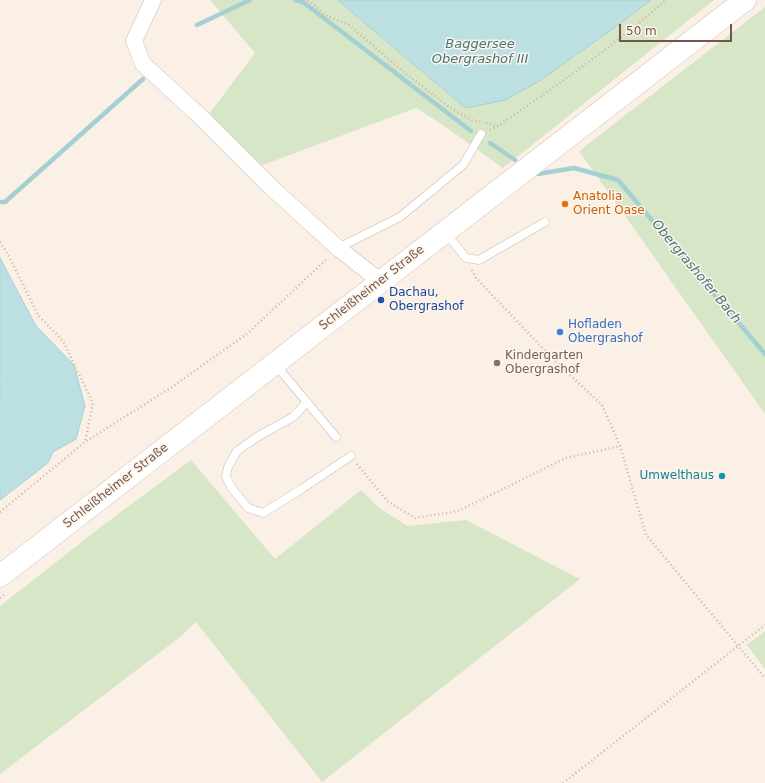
<!DOCTYPE html>
<meta charset="utf-8">
<style>
body{margin:0}
#map{position:relative;width:765px;height:783px;overflow:hidden;background:#faf0e6;font-family:"DejaVu Sans",sans-serif}
canvas{display:block}
.scale{position:absolute;left:619px;top:24px;width:113px;height:18px;box-sizing:border-box;border:2px solid #71564d;border-top:0;padding-left:5px;font-size:12px;line-height:14px;white-space:nowrap;color:#71564d;-webkit-text-stroke:3px #fdf5ec;paint-order:stroke}
</style>
<div id="map">
<canvas width="765" height="783"></canvas>
<div class="scale">50 m</div>
</div>
<script>
const ctx = document.querySelector('canvas').getContext('2d');
ctx.lineJoin = 'round';
function paint(path, color) { ctx.fillStyle = color; ctx.fill(path, 'evenodd'); }
function strokePath(path, color, width, dash) { ctx.strokeStyle = color; ctx.lineWidth = width; ctx.lineCap = dash ? 'butt' : 'round'; ctx.setLineDash(dash || []); ctx.stroke(path); }
function label(font, color, halo, rows, align = 'center') {
  ctx.font = font + ' "DejaVu Sans",sans-serif'; ctx.lineWidth = 3; ctx.setLineDash([]); ctx.textBaseline = 'middle'; ctx.strokeStyle = halo; ctx.fillStyle = color; for (const [text, x, y, turn = 0] of rows) {
    ctx.save(); ctx.translate(x, y); ctx.rotate((+turn || 0) * Math.PI / 180); ctx.textAlign = isNaN(turn) ? turn : align; if (halo) ctx.strokeText(text, 0, 0); ctx.fillText(text, 0, 0); ctx.restore();
  }
}
paint(new Path2D(`
 M210,0h128l128,108 75,-28 77,-55 33,-25h63l-211,168 -63,-45 -24,-15 -156,58 -51,-52 46,-61z
 M765,7v407l-186,-263z
 M191,460l84,99 86,-69 18,18 29,18 58,-6 114,59 -258,203 -126,-160 -16,15 -180,137v-168l102,-80z
 M765,631v38l-18,-24z`), '#d6e6c6');
const water = new Path2D(`
 M338,0h313l-33,25 -77,55 -36,20 -39,8z
 M0,258l36,68 38,39 11,41 -9,33 -23,13 -5,11 -48,37z`);
paint(water, '#bce0e2');
strokePath(water, '#a4d0d2', 1);
strokePath(new Path2D(`
 M295,0l8,2 168,129
 M197,25l53,-25
 M490,143l25,17
 M537,174l37,-6 44,12 147,174
 M0,202h5l138,-123`), '#a4d0d2', 4.5);
const service = new Path2D(`
 M445,232l21,26 13,2 66,-38
 M338,248l62,-31 63,-52 18,-31
 M275,364l61,73
 M307,402l-14,15 -36,20 -20,14 -9,16 -2,9 5,11 17,21 15,5 37,-23 51,-34`);
const minor = new Path2D(`
 M153,0l-19,41 9,23 58,53 72,72 65,59 42,33`);
const secondary = new Path2D(`
 M0,576l745,-576`);
strokePath(service, '#cdbab0', 9);
strokePath(minor, '#cdbab0', 17);
strokePath(secondary, '#cfb9ae', 23);
strokePath(new Path2D(`
 M308,0l17,15 24,10 57,49 46,35 20,11 8,2
 M486,123l12,3
 M490,130l8,-4c58,-40 116,-80 168,-126
 M0,242l9,14 29,59 25,26 30,62 -8,39
 M472,270l4,8 76,80 50,47 18,41 26,89 119,143
 M357,464l30,37 28,17 43,-7 108,-53 54,-12
 M0,512l85,-70 87,-55 76,-54 80,-75
 M0,598l5,-4
 M563,783l202,-158`), '#d1b1a3', 2.5, [1, 3]);
strokePath(service, '#fff', 8);
strokePath(minor, '#fff', 16);
strokePath(secondary, '#fff', 22);
for (const [x, y, r, color] of [
 [565,204,4,"#e8710a"],
 [381,300,4,"#1a4fb4"],
 [560,332,4,"#3f7fe0"],
 [497,363,4,"#8d6e63"],
 [722,476,4,"#0f9aa8"]
]) { const dot = new Path2D(); dot.arc(x, y, r, 0, 2 * Math.PI); ctx.fillStyle = color; ctx.fill(dot); strokePath(dot, '#fdf5ec', 1.5); }
label('12px', '#c56008', '#fdf5ec', [
 ["Anatolia",573,197],
 ["Orient Oase",573,211]
], 'left');
label('12px', '#71564d', '#fdf5ec', [
 ["Schleißheimer Straße",372,288,-38],
 ["Schleißheimer Straße",116,486,-38]
]);
label('12px', '#164399', '#fdf5ec', [
 ["Dachau,",389,293],
 ["Obergrashof",389,307]
], 'left');
label('12px', '#366cbe', '#fdf5ec', [
 ["Hofladen",568,325],
 ["Obergrashof",568,339]
], 'left');
label('12px', '#785e54', '#fdf5ec', [
 ["Kindergarten",505,356],
 ["Obergrashof",505,370]
], 'left');
label('12px', '#0d838f', '#fdf5ec', [
 ["Umwelthaus",714,476]
], 'right');
label('italic 13px', '#46777b', '#fdf5ec', [
 ["Baggersee",480,45],
 ["Obergrashof III",480,60],
 ["Obergrashofer Bach",696,272,50]
]);
</script>
